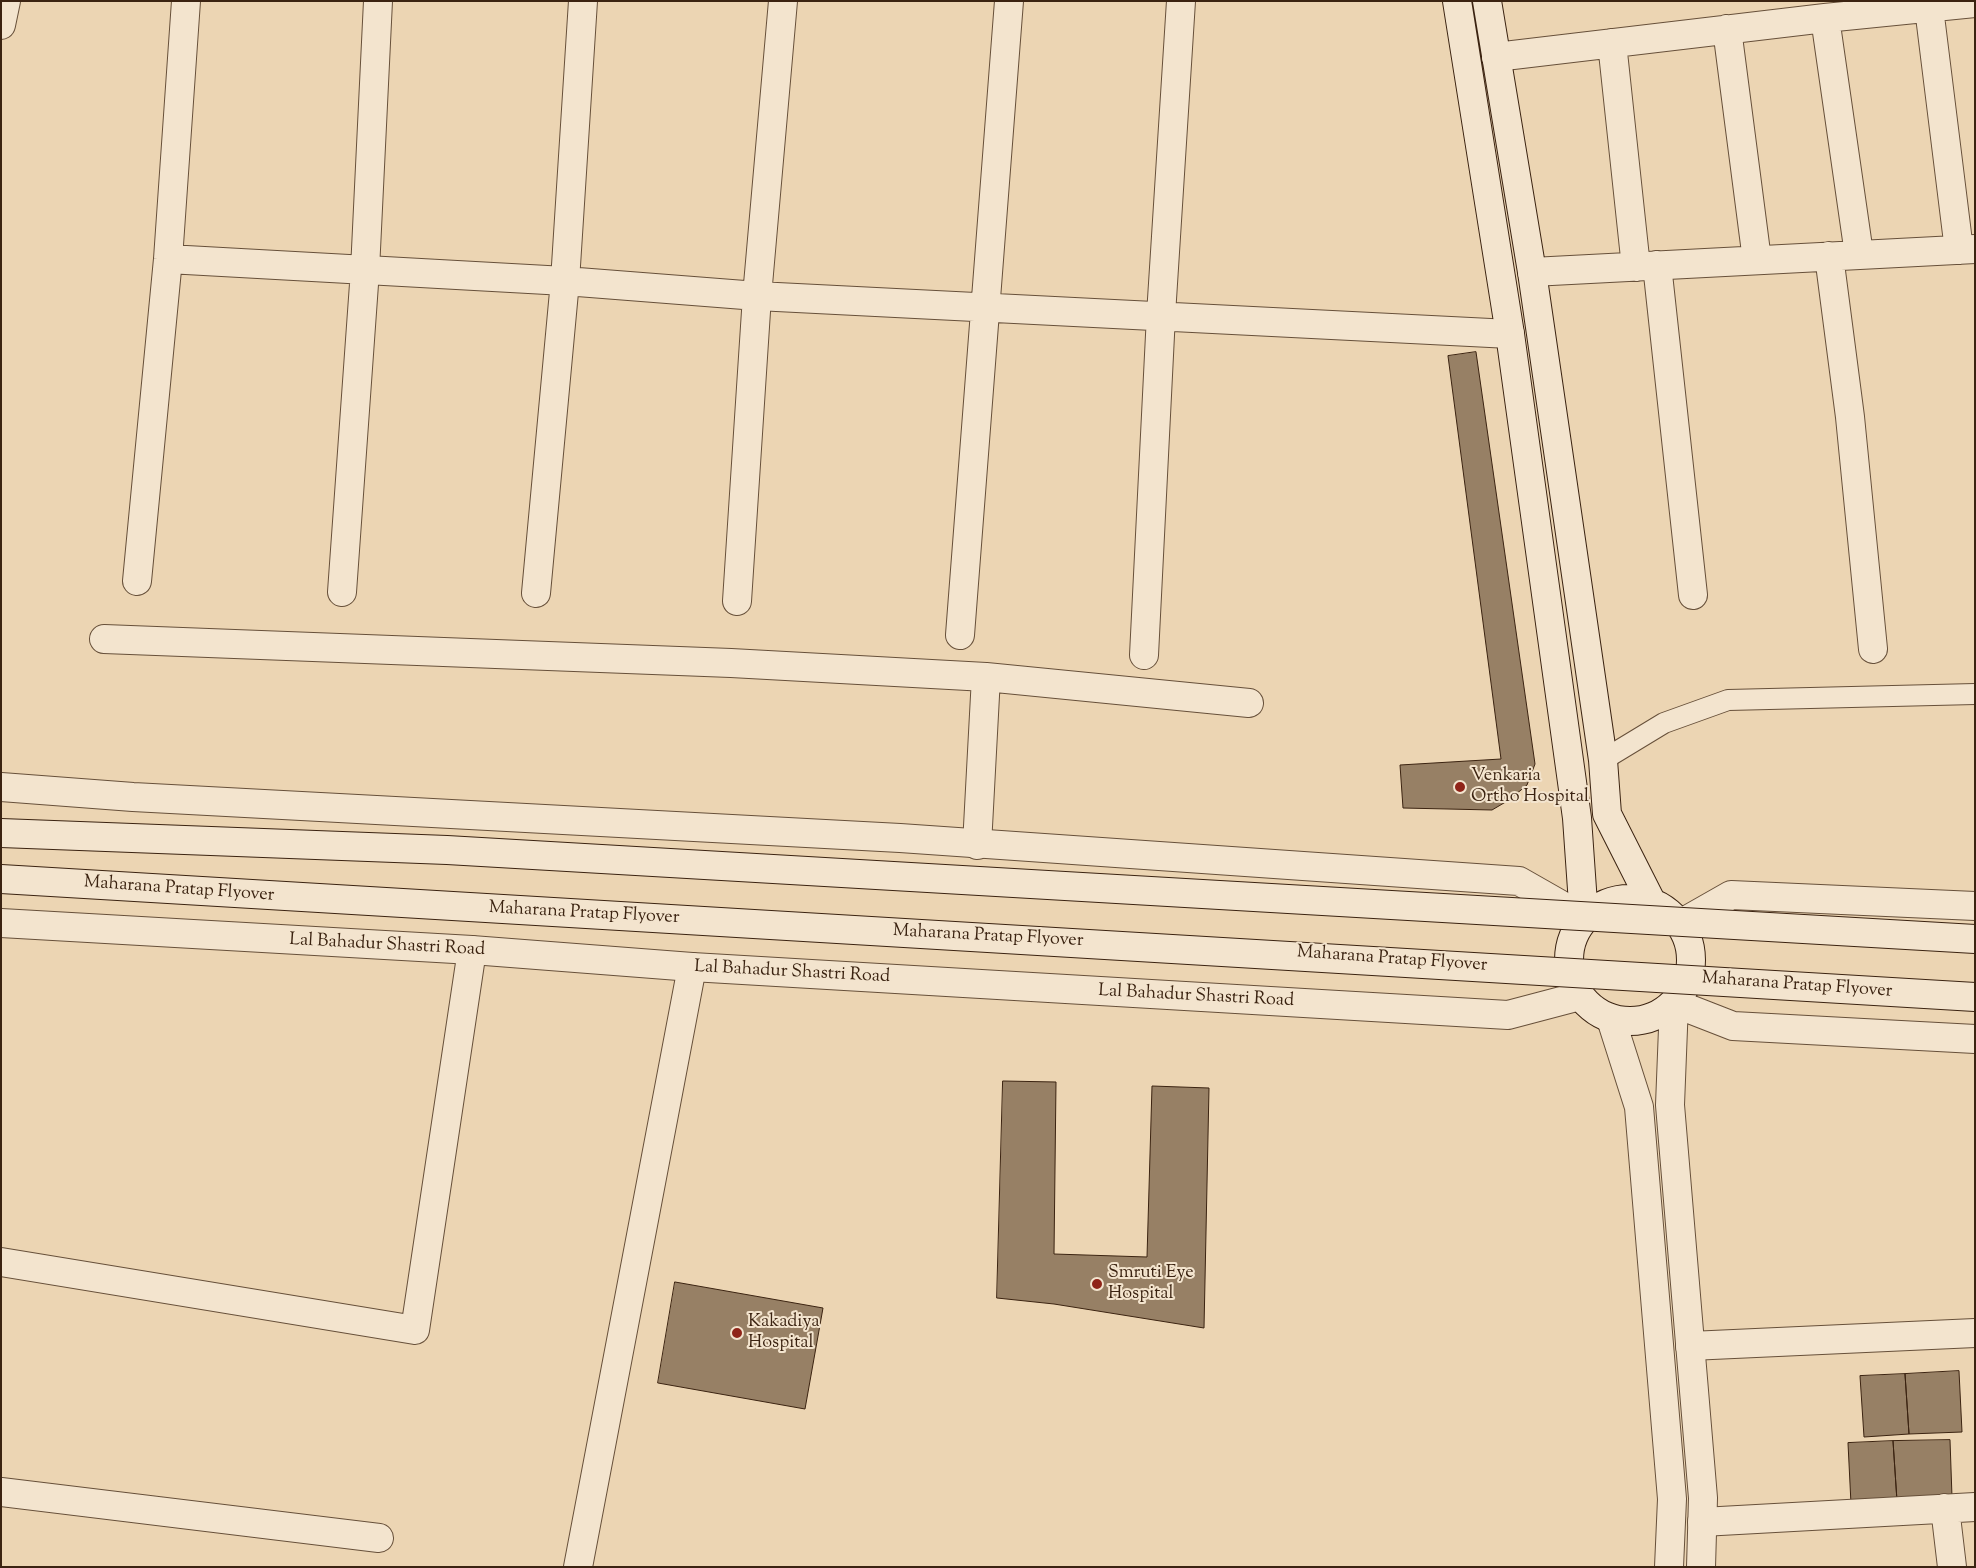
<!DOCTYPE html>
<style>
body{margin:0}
#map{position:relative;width:1976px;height:1568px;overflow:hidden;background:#ecd5b3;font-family:"Sorts Mill Goudy",serif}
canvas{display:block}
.frame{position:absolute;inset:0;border:2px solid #3b2311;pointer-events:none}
</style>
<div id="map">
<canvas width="1976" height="1568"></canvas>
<div class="frame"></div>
</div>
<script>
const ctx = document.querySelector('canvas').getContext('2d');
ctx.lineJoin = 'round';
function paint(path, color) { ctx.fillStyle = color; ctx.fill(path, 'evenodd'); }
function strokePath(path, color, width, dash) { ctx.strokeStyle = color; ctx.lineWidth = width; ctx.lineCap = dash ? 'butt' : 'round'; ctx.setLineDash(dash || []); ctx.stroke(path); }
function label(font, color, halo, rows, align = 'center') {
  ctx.font = font + ' "Sorts Mill Goudy",serif'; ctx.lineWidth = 4; ctx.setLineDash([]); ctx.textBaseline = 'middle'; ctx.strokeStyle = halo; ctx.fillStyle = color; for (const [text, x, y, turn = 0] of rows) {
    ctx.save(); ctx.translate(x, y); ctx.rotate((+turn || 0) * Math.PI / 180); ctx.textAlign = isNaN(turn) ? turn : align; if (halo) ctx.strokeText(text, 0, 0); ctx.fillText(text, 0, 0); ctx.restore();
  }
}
const building = new Path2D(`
 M1476,352l59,412 -8,21 -18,15 -17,10 -89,-2 -3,-43 101,-6 -53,-403z
 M1003,1081l53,1 -2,172 93,3 5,-171 57,2 -5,240 -150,-24 -57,-6z
 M675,1282l148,26 -18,101 -147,-26z
 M1959,1371l3,61 -53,2 -4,-60z
 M1905,1374l4,60 -45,3 -4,-61z
 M1950,1440l2,57 -55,4 -4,-60z
 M1893,1441l4,60 -46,3 -3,-61z`);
paint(building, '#978065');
strokePath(building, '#3b2311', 1);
const service = new Path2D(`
 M1603,760l61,-37 64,-23 247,-6`);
const minor = new Path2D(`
 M1929,8l30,242
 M1825,18l34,236
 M1,25l5,-24
 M1727,29l30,231
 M1612,43l24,224
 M1496,57l329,-39 150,-15
 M1829,256l21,161 23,232
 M168,259l397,22 192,15 753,38
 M1657,265l36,330
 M1532,272l443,-23
 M137,581l31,-322 18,-258
 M342,592l23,-322 13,-269
 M536,593l29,-312 18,-280
 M737,601l20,-305 26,-295
 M960,635l49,-634
 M104,639l627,24 255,14 263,26
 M1144,655l17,-340 20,-314
 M977,845l9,-168
 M1,1262l414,68 57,-380
 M1690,1346l285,-13
 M1,1492l378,46
 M1945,1508l7,59
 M1702,1522l273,-15
 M578,1567l114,-600`);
const tertiary = new Path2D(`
 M1,787l132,10 767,41 619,43 65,37
 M1,923l471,27 220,17 816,48 72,-19
 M1680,924l51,-29 244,11
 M1611,1019l28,88 33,392 -3,68
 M1701,1567l2,-69 -33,-393 4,-102 59,23 242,13`);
const secondary = new Path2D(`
 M1457,1l53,333 67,484 7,100
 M1487,1l45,271 71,488 4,54 44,87
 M1569 960a61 61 0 1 1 122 0a61 61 0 1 1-122 0Z`);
strokePath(service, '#67503a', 22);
strokePath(minor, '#67503a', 30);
strokePath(tertiary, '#67503a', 30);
strokePath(secondary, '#3b2311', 30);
strokePath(service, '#f3e4ce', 20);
strokePath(minor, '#f3e4ce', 28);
strokePath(tertiary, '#f3e4ce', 28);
strokePath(secondary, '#f3e4ce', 28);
const secondaryBridge = new Path2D(`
 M1,833l446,17 1528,89
 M1,879c658,41 1316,77 1974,118`);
strokePath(secondaryBridge, '#3b2311', 30, []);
strokePath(secondaryBridge, '#f3e4ce', 28);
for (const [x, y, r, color] of [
 [1460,787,6,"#8f2418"],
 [1097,1284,6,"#8f2418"],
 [737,1333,6,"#8f2418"]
]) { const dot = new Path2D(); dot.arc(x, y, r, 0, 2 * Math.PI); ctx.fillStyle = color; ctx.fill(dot); strokePath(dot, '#f3e4ce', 2); }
label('18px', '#3b2311', '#f3e4ce', [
 ["Venkaria",1471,777],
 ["Ortho Hospital",1471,798],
 ["Smruti Eye",1108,1274],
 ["Hospital",1108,1295],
 ["Kakadiya",748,1323],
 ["Hospital",748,1344]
], 'left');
label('18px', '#3b2311', '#f3e4ce', [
 ["Maharana Pratap Flyover",179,890,4],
 ["Maharana Pratap Flyover",584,914,3],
 ["Maharana Pratap Flyover",988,937,3],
 ["Lal Bahadur Shastri Road",387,946,3],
 ["Maharana Pratap Flyover",1392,960,4],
 ["Lal Bahadur Shastri Road",792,973,3],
 ["Maharana Pratap Flyover",1797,986,4],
 ["Lal Bahadur Shastri Road",1196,997,3]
]);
</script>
